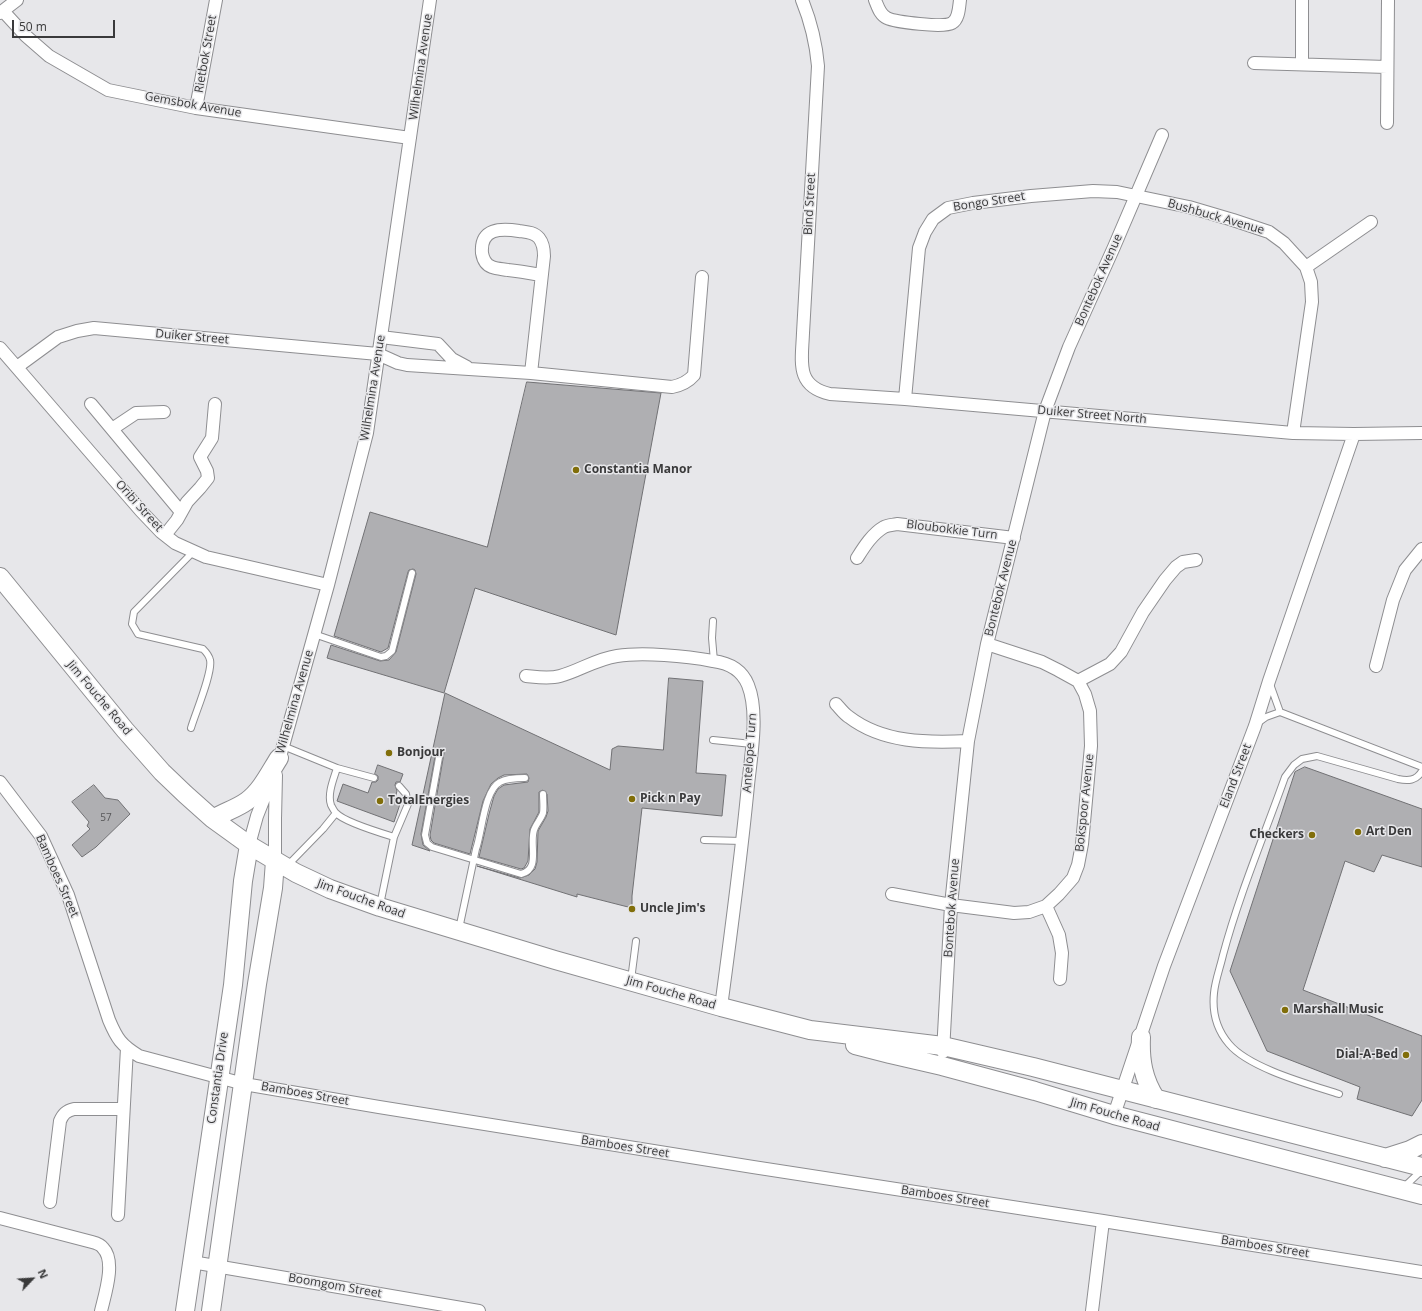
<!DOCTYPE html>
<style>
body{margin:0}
#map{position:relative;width:1422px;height:1311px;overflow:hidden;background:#e7e7ea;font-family:"Open Sans",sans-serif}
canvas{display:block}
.north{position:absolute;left:12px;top:1259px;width:40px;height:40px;-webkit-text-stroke:3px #e7e7ea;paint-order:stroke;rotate:65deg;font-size:11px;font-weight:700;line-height:16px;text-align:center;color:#3a3a3b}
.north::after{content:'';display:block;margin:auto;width:14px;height:18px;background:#3a3a3b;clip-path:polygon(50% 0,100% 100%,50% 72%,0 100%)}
.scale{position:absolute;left:12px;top:20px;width:103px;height:18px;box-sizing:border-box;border:2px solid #3a3a3b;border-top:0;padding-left:5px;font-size:12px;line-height:14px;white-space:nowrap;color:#3a3a3b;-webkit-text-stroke:3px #e7e7ea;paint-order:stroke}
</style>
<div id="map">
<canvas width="1422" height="1311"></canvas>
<div class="north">N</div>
<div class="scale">50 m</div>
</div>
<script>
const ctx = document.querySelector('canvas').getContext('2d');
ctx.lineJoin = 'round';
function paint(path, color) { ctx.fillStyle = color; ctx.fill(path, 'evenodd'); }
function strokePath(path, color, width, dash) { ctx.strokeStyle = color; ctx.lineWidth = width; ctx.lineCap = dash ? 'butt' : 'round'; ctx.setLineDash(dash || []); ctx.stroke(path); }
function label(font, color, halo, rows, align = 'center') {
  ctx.font = font + ' "Open Sans",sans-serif'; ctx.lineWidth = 3; ctx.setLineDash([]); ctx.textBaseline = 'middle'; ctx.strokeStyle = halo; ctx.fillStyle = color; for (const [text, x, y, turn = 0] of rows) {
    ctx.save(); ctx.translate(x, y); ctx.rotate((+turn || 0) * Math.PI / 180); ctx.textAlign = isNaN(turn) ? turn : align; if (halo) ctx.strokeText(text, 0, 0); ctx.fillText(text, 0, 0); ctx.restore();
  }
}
const building = new Path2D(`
 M527,382l134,11 -45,242 -141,-47 -31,105 -117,-35 4,-13 49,16 9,-1 7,-8 20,-78 -1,-4 -2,-1 -4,1 -1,2 -20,76 -7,4 -47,-16 36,-124 117,35z
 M669,678l34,3 -7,92 30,2 -4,41 -80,-8 -10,88v12l-55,-14v3l-100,-31 43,12 9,-3 6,-6 2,-7 1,-31 8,-14 2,-6 -1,-17 -4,-4 -4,2v20l-9,17 -2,32 -4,7 -3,1 -42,-12 10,-43 5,-18 4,-7 6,-4 24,-3 1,-4 -2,-4 -23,1 -6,3 -7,6 -8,17 -13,53 -36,-11 -3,-3 -1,-5 14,-82v-3l-3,-2h-3l-2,3 -15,83 2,11 7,6 -18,-6 33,-152 165,77 2,-21 6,-3 45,4z
 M378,765l25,9 -3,8h-4l-1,3 2,6 -3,11 6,2 -6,18 -57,-21 6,-17 25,9 4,-11h4l2,-2v-4l-3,-2z
 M1305,767l117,42v58l-40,-12 -8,17 -29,-11 -42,129 119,46v64l-10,16 -55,-17 3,-12 -93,-36 -37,-80 65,-199z
 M94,785l11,13 13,2 12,14 -34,33 -14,10 -10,-12 18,-16 -3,-3 2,-4 -17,-20z`);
paint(building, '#afafb2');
strokePath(building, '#717174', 1);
const lane = new Path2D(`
 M713,621l-1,17 2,23
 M314,634l67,23 5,-1 6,-5 20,-78
 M1270,684l10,28
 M1259,722l7,-5 14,-5 142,55
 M191,728c4,-14 22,-56 19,-68 -1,-5 -4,-8 -7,-11l-65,-15 -6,-10 2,-12 60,-61
 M713,740l39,4
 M283,746l54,22c-3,10 -10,26 -6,37 1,2 3,6 5,8 8,9 45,20 58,24l-14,68
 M440,752l-15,83 2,8 5,4 89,27c20,-5 8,-29 13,-44 2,-6 7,-11 9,-17 1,-6 0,-13 0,-19
 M337,768l37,10
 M394,837l14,-33 -2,-10 -7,-8
 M704,840l38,1
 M287,866l36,-37 13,-16
 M459,929l17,-80c6,-16 8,-59 24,-67 7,-4 17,-4 25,-4
 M631,980l5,-39
 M1339,1094c-31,-10 -90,-26 -110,-50 -12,-14 -17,-32 -15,-51 1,-12 6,-25 9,-38 16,-60 41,-119 62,-178l9,-12 8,-6 15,-3 81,23c10,2 18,2 24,-8
 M1403,1188l19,-18`);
const street = new Path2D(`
 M802,0c9,22 14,43 16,66l-15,267c-1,28 -8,53 27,61l75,5 388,34 61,1 68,-1
 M875,0c3,7 5,15 12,18 8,4 57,10 65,5 7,-4 7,-16 8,-23
 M1302,0v64
 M3,11l23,25 23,20 59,34 88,18 214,30
 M0,13l17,-13
 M1254,63l133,4
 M196,108l20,-108
 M1387,123l1,-123
 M1306,267l65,-45
 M381,337l57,7 14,15 15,8
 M0,348l141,163 20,21 14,11 31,14 122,28
 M17,367l41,-30 19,-6 17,-3 284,26 20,9 9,2 124,8 141,14c10,-2 16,-5 22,-12l8,-98
 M531,373l13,-117c0,-7 -1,-13 -5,-18 -5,-6 -13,-6 -20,-7 -18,-3 -39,-3 -37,22 1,6 4,12 10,14 5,2 11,2 16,3 11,1 22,3 33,5
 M905,399l14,-151 6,-16 8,-13 15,-11 25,-5 58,-7 62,-5 24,1 72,15 44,13 36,12 15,11 22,24 5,15 1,20 -19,131
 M91,404l90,108
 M112,429l24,-16 28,-1
 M165,535l12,-15 10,-18 13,-14 8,-10 -1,-7 -7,-14 12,-19 3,-34
 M857,558c7,-11 15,-24 27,-31 4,-2 9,-2 13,-3l117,14
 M1376,666l17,-66 12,-30 17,-21
 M526,676c11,1 23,3 34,0 19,-5 36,-17 57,-20 26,-4 69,0 96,5 16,2 29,9 35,24 11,27 3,71 0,100 -7,74 -17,148 -27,222
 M1078,681l32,-17 11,-12 22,-40 22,-32 11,-13 7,-5 13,-2
 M836,704c4,4 8,10 13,13 34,26 78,26 119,24
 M278,764l50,-179 39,-152 63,-433
 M0,782l41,54 27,59 41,125c8,19 12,25 30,36l105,28 135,23 374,60 350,54 319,51
 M249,845l8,-29 13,-33
 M275,861v-42l1,-44
 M892,894l59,11 63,8 15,-1 17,-6 13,-12 14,-16 5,-13 4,-21 9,-98 -1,-35 -5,-17 -7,-13 -20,-11 -16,-8 -55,-18
 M1046,906l13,29 3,18 -2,26
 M943,1052l8,-147 17,-164 19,-97 58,-233 24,-64 45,-100 48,-112
 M1114,1115l50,-149 91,-240 14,-45 85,-247
 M50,1202l10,-81c3,-7 6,-10 14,-12h49
 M118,1215l9,-167
 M0,1218l92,24c4,1 9,3 11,6 13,13 2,46 -2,63
 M192,1262l287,49
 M1092,1311l11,-90`);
const secondary = new Path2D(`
 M0,577l125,153 37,42 23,22 28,25 36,26 47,28 34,16 50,18 175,53 166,47 89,23 133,16 90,21 389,100
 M213,819c11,-7 23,-10 34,-18 14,-10 23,-29 32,-43
 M1141,1037c-1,23 2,42 15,62
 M855,1045l35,9 52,12 93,25 79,24 308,80
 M1385,1158l25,-8 12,-6
 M185,1311l48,-326 10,-104 6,-36
 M211,1311l46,-327 16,-96 2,-27`);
strokePath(lane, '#8e8e91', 8);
strokePath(street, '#8e8e91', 14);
strokePath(secondary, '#8e8e91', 20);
strokePath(lane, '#fff', 6);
strokePath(street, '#fff', 12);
strokePath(secondary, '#fff', 18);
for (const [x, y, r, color] of [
 [576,470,4,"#816e0a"],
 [389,753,4,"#816e0a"],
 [632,799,4,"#816e0a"],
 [380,801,4,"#816e0a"],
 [1358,832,4,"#816e0a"],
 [1312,835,4,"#816e0a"],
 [632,909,4,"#816e0a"],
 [1285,1010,4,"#816e0a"],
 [1406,1055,4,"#816e0a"]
]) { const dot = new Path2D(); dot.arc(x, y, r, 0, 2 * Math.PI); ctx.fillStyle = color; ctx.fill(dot); strokePath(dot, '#e7e7ea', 1.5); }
label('10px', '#575759', null, [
 ["57",106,818]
]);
label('12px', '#3a3a3b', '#e7e7ea', [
 ["Rietbok Street",206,54,-80],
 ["Wilhelmina Avenue",421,67,-82],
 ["Gemsbok Avenue",193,105,10],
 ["Bongo Street",989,202,-9],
 ["Bind Street",810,204,-87],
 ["Bushbuck Avenue",1216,217,16],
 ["Bontebok Avenue",1099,280,-66],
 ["Duiker Street",192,337,5],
 ["Wilhelmina Avenue",373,388,-81],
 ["Duiker Street North",1092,415,5],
 ["Oribi Street",139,506,48],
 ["Bloubokkie Turn",952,530,7],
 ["Bontebok Avenue",1001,588,-76],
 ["Jim Fouche Road",99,698,50],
 ["Wilhelmina Avenue",295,702,-74],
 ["Antelope Turn",750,753,-86],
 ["Eland Street",1236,776,-69],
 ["Bokspoor Avenue",1085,803,-84],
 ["Bamboes Street",57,876,66],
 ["Jim Fouche Road",361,899,20],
 ["Bontebok Avenue",952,908,-86],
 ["Jim Fouche Road",671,993,16],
 ["Constantia Drive",218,1078,-82],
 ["Bamboes Street",305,1094,10],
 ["Jim Fouche Road",1115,1115,16],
 ["Bamboes Street",625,1147,9],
 ["Bamboes Street",945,1197,9],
 ["Bamboes Street",1265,1247,9],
 ["Boomgom Street",335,1286,10]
]);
label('bold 12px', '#3a3a3b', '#e7e7ea', [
 ["Constantia Manor",584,470],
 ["Bonjour",397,753],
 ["Pick n Pay",640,799],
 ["TotalEnergies",388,801],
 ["Art Den",1366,832],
 ["Checkers",1304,835,"right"],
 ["Uncle Jim's",640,909],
 ["Marshall Music",1293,1010],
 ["Dial-A-Bed",1398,1055,"right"]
], 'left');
</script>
